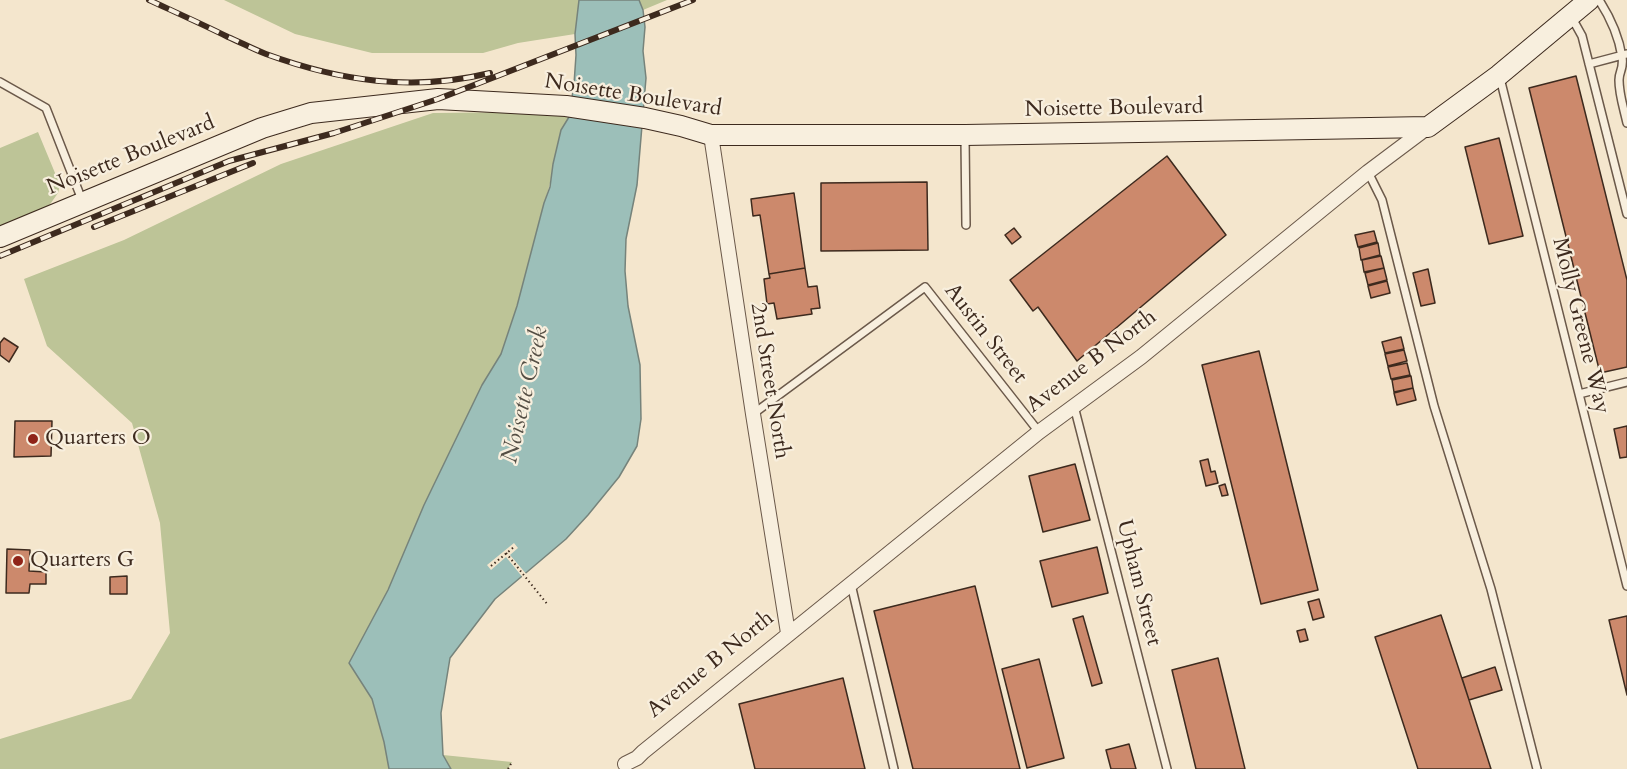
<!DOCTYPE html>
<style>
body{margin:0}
canvas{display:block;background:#f4e6cd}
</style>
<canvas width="1627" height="769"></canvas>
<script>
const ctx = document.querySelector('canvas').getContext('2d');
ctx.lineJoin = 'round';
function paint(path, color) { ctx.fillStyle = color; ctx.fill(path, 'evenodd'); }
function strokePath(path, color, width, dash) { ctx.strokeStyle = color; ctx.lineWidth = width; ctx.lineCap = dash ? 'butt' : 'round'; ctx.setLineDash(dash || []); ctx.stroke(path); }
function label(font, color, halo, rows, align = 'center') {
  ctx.font = font + ' Cardo,serif'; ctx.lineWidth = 4.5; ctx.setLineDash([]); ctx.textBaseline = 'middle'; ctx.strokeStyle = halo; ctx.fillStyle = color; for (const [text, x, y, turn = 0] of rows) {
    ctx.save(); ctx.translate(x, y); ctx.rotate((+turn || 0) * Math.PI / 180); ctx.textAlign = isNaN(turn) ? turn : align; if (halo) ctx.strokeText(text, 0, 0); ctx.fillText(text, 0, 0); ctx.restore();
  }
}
paint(new Path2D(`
 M224,0h355l-4,34 -57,9 -35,10h-111l-77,-19z
 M639,0h28l-24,10z
 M527,112l42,5c-15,27 -14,58 -25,86l-27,103 -16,48 -19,31 -58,120 -36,85 -39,73 23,36 12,43 5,27h-389v-30l131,-40 39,-66 -10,-110 -28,-100 -85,-77 -23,-67 100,-39 157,-76 152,-51z
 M38,132l22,53 -2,8 -12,17 -46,20v-82z
 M443,755l69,7 -4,7h-57z`), '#bdc497');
const water = new Path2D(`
 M579,0h60l4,10 2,17 -2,24 3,27 -9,107 -11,54 -1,32 3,35 12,59 1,54 -4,27 -18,31 -31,38 -22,24 -71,60 -45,59 -9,55 2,42 8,14h-62l-5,-27 -12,-43 -23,-36 39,-73 36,-85 58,-120 19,-31 16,-48 27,-103 6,-16 3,-23 8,-34 8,-13 5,-33 2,-29 -1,-21z`);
paint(water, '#9cbfb9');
strokePath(water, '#76837b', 1.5);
paint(new Path2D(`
 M514,543l4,5 -8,7 18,21 -4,3 -18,-22 -15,13 -4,-5z`), '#f4e6cd');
const building = new Path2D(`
 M1576,76l51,204v87l-27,6 -71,-285z
 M1499,138l24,98 -34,8 -24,-97z
 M1167,156l59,79 -149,126 -39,-54 -5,4 -23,-31z
 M927,182l1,68 -107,1v-68z
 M794,193l11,75 -36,6 -9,-59 -7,1 -2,-17z
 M1014,228l7,9 -9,7 -7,-9z
 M1374,231l3,11 -19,5 -3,-12z
 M1378,243l2,12 -19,5 -2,-12z
 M1381,256l3,12 -20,4 -2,-12z
 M805,268l3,19 9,-1 3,22 -9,1 1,5 -35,5 -3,-16 -7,1 -3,-25 6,-1 -1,-4z
 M1384,268l3,12 -19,5 -3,-12z
 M1428,269l7,34 -14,3 -8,-33z
 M1387,281l3,12 -19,5 -3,-12z
 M1401,337l3,12 -19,4 -3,-11z
 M4,338l14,9 -9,15 -9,-7v-12z
 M1404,350l3,11 -19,5 -3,-12z
 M1259,351l59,239 -57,14 -59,-239z
 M1407,363l3,12 -19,4 -3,-12z
 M1411,376l2,12 -19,4 -2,-12z
 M1413,388l3,12 -19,5 -3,-12z
 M15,421h37l-1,35 -37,1z
 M1627,426v31l-7,1 -6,-29z
 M1208,459l3,13 4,-1 3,12 -12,3 -6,-25z
 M1075,464l15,56 -47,12 -14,-56z
 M1225,484l3,11 -6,1 -3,-10z
 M1097,547l11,46 -56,14 -12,-46z
 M7,549l23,1 -1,21 17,1v12h-16l-1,9h-23z
 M127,576v18h-17v-17z
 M975,586l45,183h-107l-39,-158z
 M1319,599l5,18 -11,3 -5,-18z
 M1441,615l28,85 22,69h-73l-43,-132z
 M1083,616l19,67 -10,3 -19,-67z
 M1627,616v79l-18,-75z
 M1305,629l3,11 -8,2 -3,-11z
 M1218,658l27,111h-49l-24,-99z
 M1039,659l25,99 -37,10 -25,-99z
 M1495,667l7,23 -33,10 -7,-22z
 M843,678l22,91h-110l-16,-65z
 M1129,744l7,25h-25l-5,-19z`);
paint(building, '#cc896c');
strokePath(building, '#3d2a1e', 1.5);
const lane = new Path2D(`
 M1599,0c11,17 20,37 23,57 2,12 -3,14 -3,23 0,15 5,29 8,43
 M1572,18l10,18 45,178
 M1589,64l38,-10
 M1500,78l127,508
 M0,82l46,26 36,92
 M965,138l1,87
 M1368,172l14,28 52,206 57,183 46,180
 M1579,394l48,-12
 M1074,406l93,363
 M753,414l172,-127 114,145
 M851,584l43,185`);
const street = new Path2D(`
 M711,135l42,279 35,219
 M625,764l12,-6 6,-6 396,-320 102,-75 227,-185 60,-45`);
const secondary = new Path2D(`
 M0,237l262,-109 49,-15 127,-14 128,7 79,12 36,8 30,9h254l463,-8 71,-52 90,-75`);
strokePath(lane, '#6b594a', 10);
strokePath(street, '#6b594a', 16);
strokePath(secondary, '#3d2a1e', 22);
strokePath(new Path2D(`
 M506,553l42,52
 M491,566l23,-19
 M508,769l4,-7`), '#3d2a1e', 2, [1.5, 3]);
strokePath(lane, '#f8efde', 7);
strokePath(street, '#f8efde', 14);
strokePath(secondary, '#f8efde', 20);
const rail = new Path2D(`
 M149,0c26,12 53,24 79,37 12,5 25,12 38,17 74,27 146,38 224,19
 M94,227l159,-64
 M0,256l229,-95 105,-28 104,-34 255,-99`);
strokePath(rail, '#3d2a1e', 6);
strokePath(rail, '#f8efde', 4, [11]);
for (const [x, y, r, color] of [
 [33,439,6,"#8f2418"],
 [18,561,6,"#8f2418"]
]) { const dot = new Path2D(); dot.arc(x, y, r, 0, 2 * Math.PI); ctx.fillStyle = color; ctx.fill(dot); strokePath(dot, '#f8efde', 2); }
label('22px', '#3d2a1e', '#f8efde', [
 ["Noisette Boulevard",633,96,9],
 ["Noisette Boulevard",1114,109,-1],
 ["Noisette Boulevard",131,156,-22],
 ["Molly Greene Way",1580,326,76],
 ["Austin Street",985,334,52],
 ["Avenue B North",1092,362,-37],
 ["2nd Street North",769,381,81],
 ["Upham Street",1138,583,76],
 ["Avenue B North",711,665,-39]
]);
label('22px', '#3d2a1e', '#f8efde', [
 ["Quarters O",45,439],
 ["Quarters G",30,561]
], 'left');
label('italic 24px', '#554f45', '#f8efde', [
 ["Noisette Creek",526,395,-77]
]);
</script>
